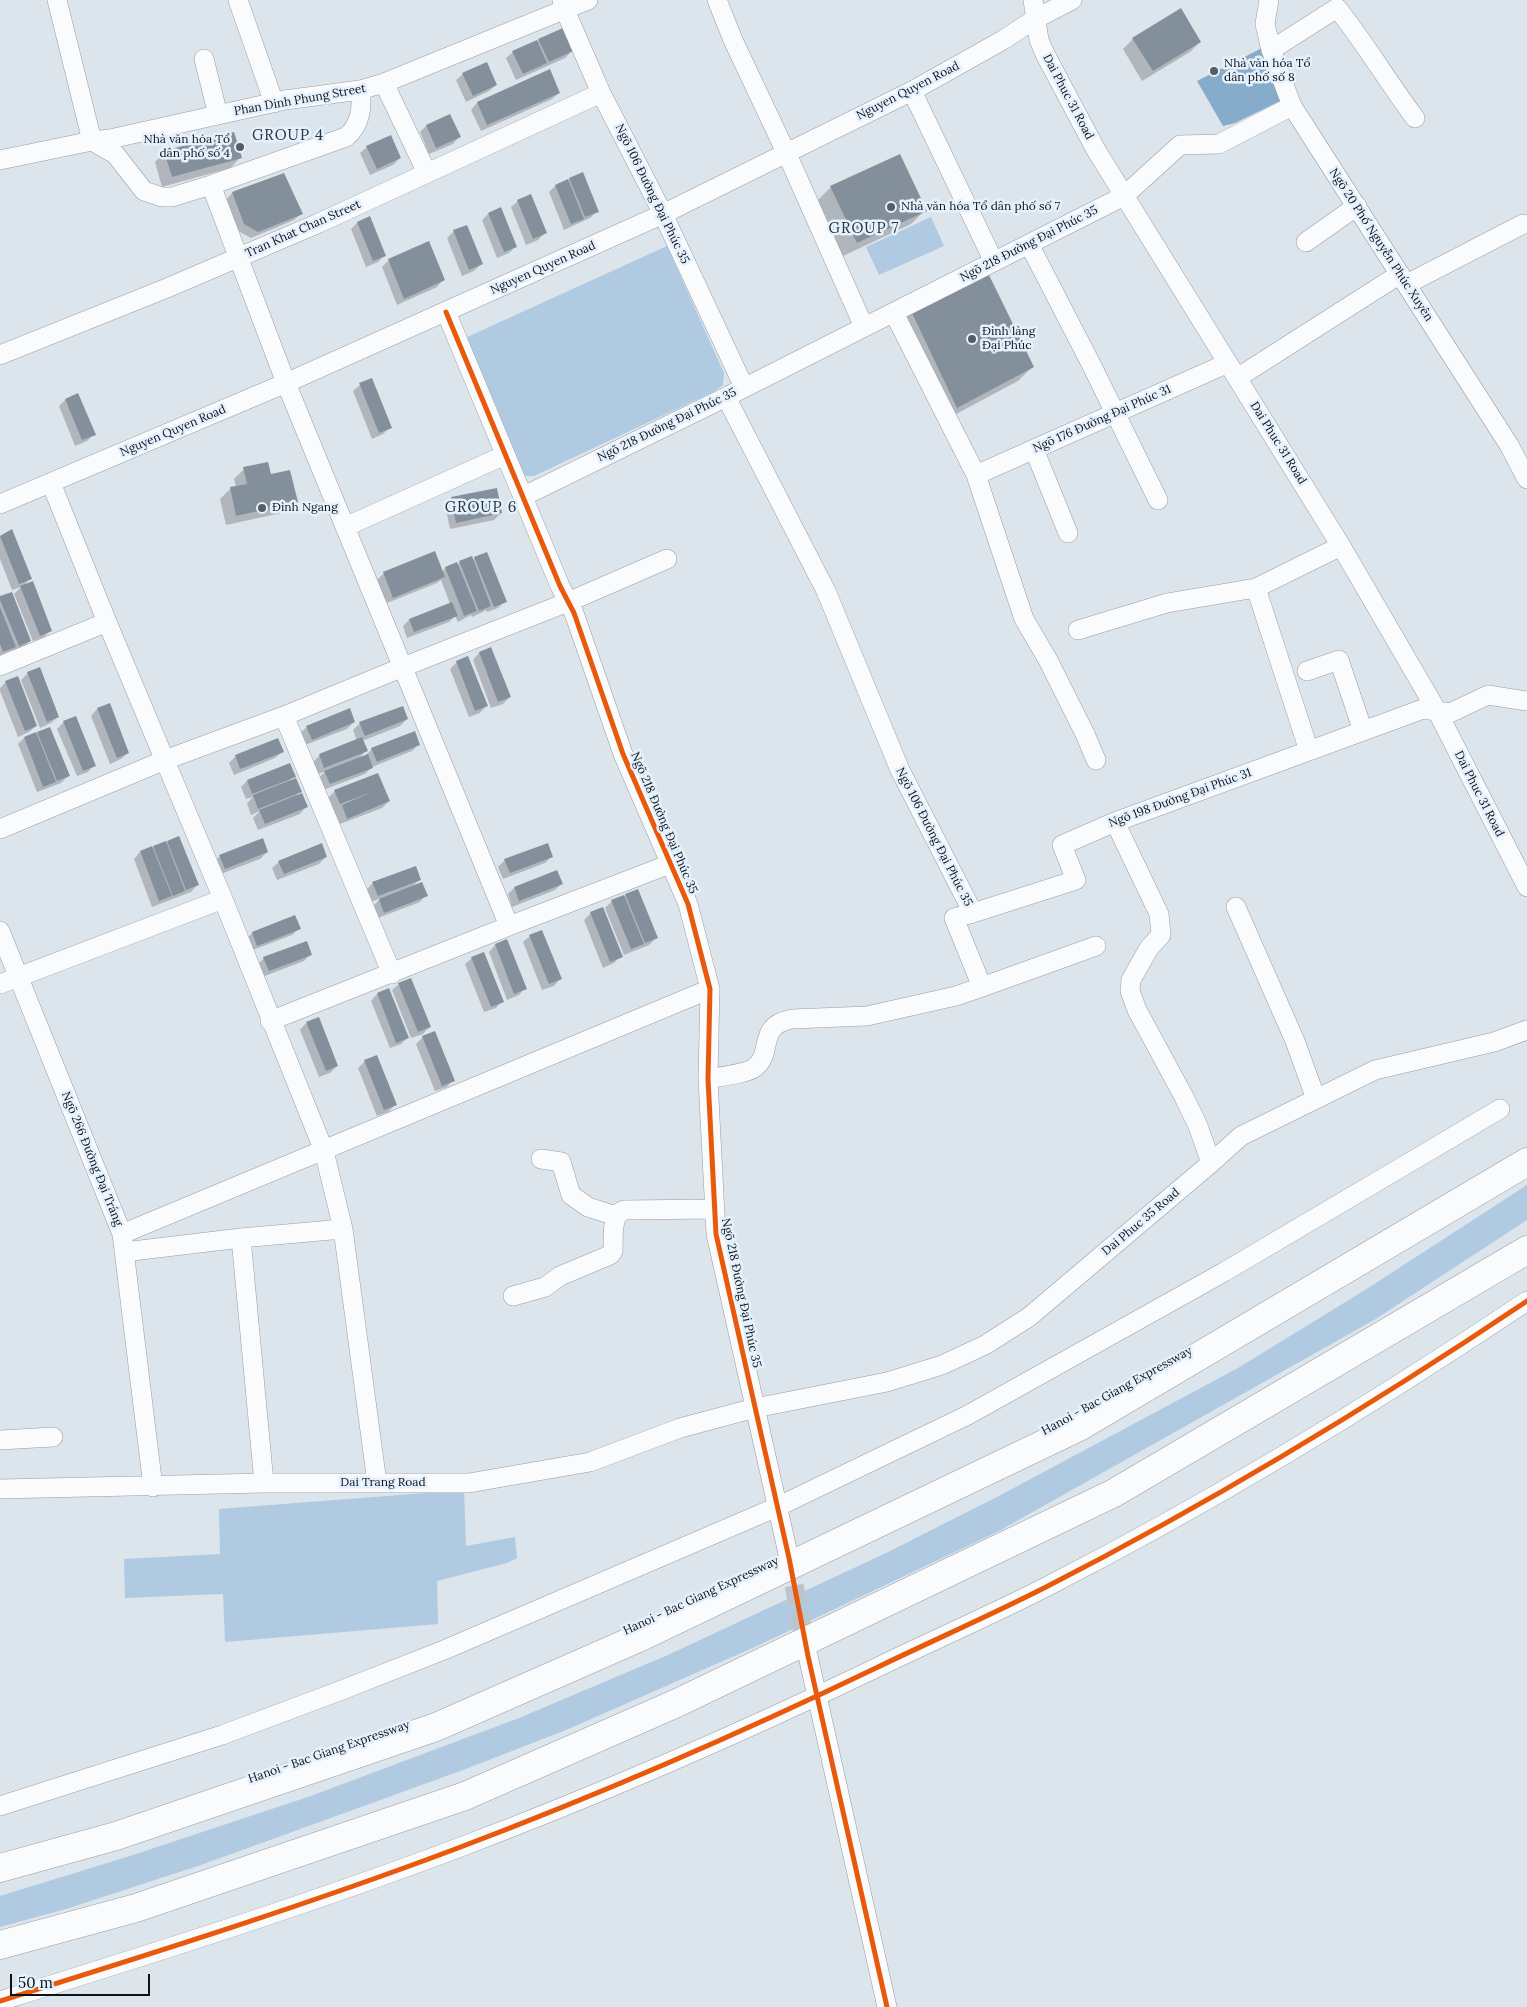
<!DOCTYPE html>
<meta charset="utf-8">
<style>
body{margin:0}
#map{position:relative;width:1527px;height:2007px;overflow:hidden;background:#dce4ec;font-family:Lora,serif}
canvas{display:block}
.scale{position:absolute;left:10px;top:1974px;width:140px;height:22px;box-sizing:border-box;border:2px solid #0e1318;border-top:0;padding-left:6px;font-size:15px;line-height:18px;white-space:nowrap;color:#0e1318;-webkit-text-stroke:4px #e5f1fd;paint-order:stroke}
</style>
<div id="map">
<canvas width="1527" height="2007"></canvas>
<div class="scale">50 m</div>
</div>
<script>
const ctx = document.querySelector('canvas').getContext('2d');
ctx.lineJoin = 'round';
function paint(path, color) { ctx.fillStyle = color; ctx.fill(path, 'evenodd'); }
function strokePath(path, color, width, dash) { ctx.strokeStyle = color; ctx.lineWidth = width; ctx.lineCap = dash ? 'butt' : 'round'; ctx.setLineDash(dash || []); ctx.stroke(path); }
function label(font, color, halo, rows, align = 'center') {
  ctx.font = font + ' Lora,serif'; ctx.lineWidth = 5; ctx.setLineDash([]); ctx.textBaseline = 'middle'; ctx.strokeStyle = halo; ctx.fillStyle = color; for (const [text, x, y, turn = 0] of rows) {
    ctx.save(); ctx.translate(x, y); ctx.rotate((+turn || 0) * Math.PI / 180); ctx.textAlign = isNaN(turn) ? turn : align; if (halo) ctx.strokeText(text, 0, 0); ctx.fillText(text, 0, 0); ctx.restore();
  }
}
paint(new Path2D(`
 M931,217l13,29 -65,29 -13,-28z
 M667,246l57,127 -1,12 -10,7 -179,84h-13l-56,-138z
 M1527,1185v35l-153,100 -375,211 -242,115 -191,84 -103,40 -262,95 -135,44 -66,18v-31l130,-40 178,-59 211,-79 149,-63 218,-102 111,-56 241,-129 127,-78z
 M464,1490l2,56 49,-9 2,21 -10,5 -70,18 1,43 -213,18 -2,-48 -98,4 -1,-39 96,-5 -1,-45z`), '#b0cae2');
paint(new Path2D(`
 M1262,48l22,51 -49,24 -12,3 -26,-45z`), '#87abcb');
paint(new Path2D(`
 M1133,39l67,3 -10,10 -48,29 -19,-32z
 M539,40l33,11 -7,7 -49,22 -10,-22 7,-6z
 M549,70l10,23 -7,6 -71,32 -10,-21 6,-7z
 M463,74l33,11 -7,6 -23,11 -10,-22z
 M426,126l33,11 -6,7 -24,10 -9,-22z
 M367,147l33,11 -7,7 -23,10 -10,-22z
 M165,152l75,6 -10,10 -68,19 -7,-25z
 M284,174l17,40 -7,6 -43,18 -13,-7 -12,-31 6,-7z
 M570,179l27,32 -7,7 -26,12 -15,-38 6,-6z
 M831,187l94,23 -14,14 -68,32 -26,-55z
 M518,201l27,32 -7,7 -12,5 -15,-38z
 M488,214l28,32 -7,7 -12,5 -15,-38z
 M369,218l16,37 -7,7 -12,5 -15,-38 6,-6z
 M454,231l27,33 -7,7 -12,5 -15,-38z
 M428,243l15,37 -6,7 -40,18 -15,-38 7,-7z
 M912,312l120,55 -14,14 -75,40 -45,-95z
 M360,385l30,43 -7,6 -11,5 -19,-48z
 M65,400l29,34 -7,7 -12,5 -16,-40z
 M244,469l26,7 26,26 -10,10 -60,13 -6,-26 10,-10 6,-2 -2,-8z
 M451,499l50,14 -7,7 -44,9 -5,-24z
 M11,531l19,48 -7,7 28,44 -7,7 -11,4 -19,-47 7,-7 -9,3 -12,-31v-23z
 M475,558l30,43 -7,7 -11,4 -1,-2 -3,2 -11,5 -1,-2 -13,7 -3,-6 -6,6 -42,16 -4,-12 6,-6 41,-16 -9,-24 -4,3 -50,20 -10,-23 7,-7 58,-1 3,-4 12,-3 3,-3 12,-1z
 M0,598l30,43 -7,7 -11,4 -1,-2 -11,6z
 M490,649l20,48 -7,7 -12,4 -18,-48 6,-7z
 M468,658l18,48 -6,7 -11,4 -19,-48 7,-7z
 M28,673l30,44 -7,6 -11,5 -19,-48z
 M6,682l30,44 -7,6 -11,5 -18,-46v-3z
 M109,705l19,48 -7,6 -11,5 -19,-48 6,-7z
 M407,719l-7,7 -38,15 4,10 -7,7 6,-2 7,-7 47,-5 -7,7 -40,16 -7,7 -42,16 -5,-12 8,-7 -8,3 -5,-12 7,-7 37,-14 -4,-11 7,-7z
 M64,722l30,43 -6,7 -11,4 -20,-47z
 M354,722l-7,7 -42,16 -5,-12 7,-6z
 M38,733l30,43 -7,7 -24,9 -19,-48 6,-6z
 M282,752l-7,6 -41,17 -5,-12 7,-7z
 M377,775l12,26 -7,7 -42,16 -12,-26 7,-7z
 M294,776l-6,6 12,9 -6,7 12,9 -6,7 -42,16 -5,-12 7,-7 -9,4 -4,-12 6,-6 -7,2 -5,-12 6,-6z
 M168,842l29,43 -6,7 -39,15 -18,-48 6,-7z
 M267,852l-7,7 -42,16 -5,-12 7,-7z
 M552,856l-7,7 -42,16 -5,-12 7,-7z
 M326,857l-7,7 -42,16 -5,-12 7,-6z
 M420,879l-8,8 14,8 -6,7 -42,16 -5,-12 8,-8 -10,4 -5,-12 7,-7z
 M561,884l-6,6 -43,17 -4,-13 6,-6z
 M626,895l30,43 -7,7 -25,10 -19,-47 7,-7z
 M591,913l30,43 -7,7 -11,5 -19,-48z
 M299,928l-7,7 -42,16 -4,-11 6,-7z
 M530,936l30,43 -6,7 -12,4 -19,-48z
 M506,941l19,47 -6,7 -12,5 -18,-48 6,-7z
 M311,954l-7,7 -42,16 -5,-12 7,-7z
 M472,958l30,43 -6,7 -12,4 -19,-48z
 M399,984l30,43 -6,7 -12,4 -19,-48z
 M377,994l31,43 -7,7 -11,4 -19,-47z
 M306,1023l31,43 -7,7 -11,4 -19,-47z
 M423,1037l30,43 -6,7 -12,4 -19,-47z
 M365,1061l30,44 -7,7 -11,4 -19,-48z`), '#0003');
paint(new Path2D(`
 M1181,8l20,34 -48,29 -21,-33z
 M563,28l10,23 -24,11 -11,-23z
 M537,40l10,23 -24,11 -11,-23z
 M487,62l10,23 -24,11 -11,-23z
 M550,69l10,24 -73,32 -10,-23z
 M450,114l11,23 -25,11 -10,-23z
 M234,132l8,26 -70,19 -8,-26z
 M391,135l10,23 -24,11 -11,-23z
 M900,154l27,57 -70,32 -27,-57z
 M583,172l16,40 -14,5 -16,-39z
 M284,173l19,41 -45,18 -14,-8 -12,-32z
 M568,179l16,40 -13,5 -16,-39z
 M531,194l16,39 -14,6 -16,-39z
 M501,207l16,40 -13,5 -16,-39z
 M370,216l16,40 -13,5 -16,-39z
 M467,225l16,39 -14,6 -16,-40z
 M429,241l16,39 -41,19 -16,-40z
 M988,273l46,94 -77,41 -46,-97z
 M372,378l20,50 -13,5 -20,-50z
 M78,393l18,42 -14,5 -17,-41z
 M268,462l3,12 19,-4 8,32 -62,14 -6,-29 17,-3 -4,-17z
 M497,488l5,25 -46,10 -5,-26z
 M12,529l20,50 -13,5 -19,-48z
 M435,551l10,26 -52,21 -10,-26z
 M487,552l20,50 -13,5 -20,-50z
 M472,556l19,50 -12,5 -20,-50z
 M457,562l20,49 -13,5 -19,-49z
 M33,581l19,50 -12,5 -20,-50z
 M12,592l19,49 -12,5 -19,-46v-4z
 M452,602l6,14 -44,16 -5,-13z
 M0,607l16,40 -13,5 -3,-8z
 M491,647l20,50 -13,5 -19,-50z
 M468,656l20,50 -13,5 -19,-50z
 M40,667l19,50 -12,5 -20,-50z
 M18,676l19,50 -12,5 -20,-50z
 M110,703l19,50 -12,5 -20,-50z
 M403,706l5,13 -43,17 -6,-14z
 M350,708l5,14 -43,18 -6,-14z
 M76,716l20,50 -13,5 -20,-50z
 M50,727l20,49 -13,5 -20,-49z
 M415,731l5,14 -43,17 -6,-14z
 M36,732l20,50 -13,5 -19,-50z
 M362,737l6,14 -44,17 -5,-14z
 M278,738l6,14 -44,17 -5,-14z
 M368,754l5,14 -43,16 -6,-13z
 M290,763l6,14 -44,17 -5,-14z
 M378,773l12,28 -43,18 -5,-14 30,-13 -32,12 -6,-14z
 M296,778l6,14 -44,17 -5,-14z
 M302,793l6,14 -43,17 -6,-14z
 M179,836l20,49 -13,5 -19,-49z
 M263,838l5,14 -43,17 -6,-14z
 M166,841l19,50 -12,5 -20,-50z
 M322,843l5,14 -43,17 -6,-13z
 M548,843l5,14 -43,16 -6,-14z
 M152,846l20,50 -13,5 -19,-50z
 M416,866l5,14 -43,16 -6,-14z
 M557,870l6,14 -44,17 -5,-14z
 M422,882l6,14 -44,17 -5,-14z
 M638,889l20,49 -13,5 -20,-49z
 M624,895l20,49 -13,5 -20,-49z
 M603,907l20,50 -13,5 -20,-50z
 M295,915l6,14 -44,17 -5,-14z
 M542,930l20,49 -13,5 -20,-49z
 M507,939l20,50 -13,5 -19,-50z
 M307,941l5,14 -43,16 -6,-14z
 M484,952l20,50 -13,5 -20,-50z
 M411,978l20,49 -13,5 -20,-49z
 M389,988l20,50 -13,5 -19,-50z
 M319,1017l19,49 -12,5 -20,-49z
 M435,1031l20,50 -13,5 -20,-50z
 M377,1055l20,50 -13,5 -20,-50z`), '#83909b');
strokePath(new Path2D(`
 M789,1558l18,95`), '#bdc5cc', 19, [19, 9]);
const minor = new Path2D(`
 M57,0l35,141 23,13 29,37 18,6h10l39,-12 135,-48c14,-11 17,-30 14,-47
 M238,0l36,103
 M562,0l3,10 36,83 62,121 81,173
 M717,0l16,40 58,123 73,164
 M1033,0l6,40 6,14 51,96 245,396 96,165 90,176
 M1269,0l-4,24 6,26 21,56 217,339 18,34
 M1271,50l66,-42c28,35 51,74 78,110
 M204,59l14,56
 M384,83l43,90
 M912,91l82,171
 M0,160l92,-19 18,-2 175,-39 75,-10 24,-7 204,-83
 M211,185l75,198 223,543
 M1306,242l51,-36
 M1029,244l62,120 67,136
 M1407,284l116,-60
 M446,312l114,274 14,27 49,141 65,150 22,85 -2,90 8,155 73,324
 M894,313l82,162 48,144 24,41 37,74 11,26
 M0,355l167,-67 152,-65 282,-130
 M1237,378l163,-104
 M1034,449l34,84
 M976,475l252,-112
 M51,483l56,139 116,277 101,252 19,78 34,254
 M524,496l202,-99 398,-201 56,-51 39,-1 73,-38
 M0,504l286,-121 377,-169 249,-123 91,-51 32,-21 37,-19
 M345,527l160,-72
 M1256,588l53,163
 M1078,630l89,-27 89,-15 85,-42
 M0,666l107,-44
 M1307,671l32,-11 24,71
 M284,716l108,258
 M1115,822l44,92 2,21 -12,13 -18,32 -1,11 7,19 47,87 14,29 13,37
 M0,829l165,-69 119,-44 119,-49 165,-65 99,-43
 M1236,907l59,134 21,58
 M973,913l103,-33 -14,-35 53,-23 308,-113 27,4 38,-18 39,6
 M0,931l122,303 31,253
 M0,984l223,-85
 M982,987l114,-41
 M270,1021l239,-95 161,-62
 M708,1079c10,-2 40,-6 46,-11 21,-15 1,-42 38,-49l75,-3 89,-20 26,-9 -28,-69 19,-5 -73,-143 -74,-179 -100,-194
 M541,1159l20,3 10,33 17,12 28,9
 M122,1234l588,-245
 M241,1238l23,245
 M124,1252l117,-14 102,-9
 M513,1296l32,-9 15,-11 50,-21 3,-4c1,-13 -3,-36 11,-41l90,-1
 M0,1440l53,-3
 M0,1489l264,-6h205l121,-21 90,-34 75,-20 132,-26 55,-17 43,-20 44,-28 182,-154 30,-27 134,-66 119,-28 33,-12
 M808,1656l79,351
 M0,1806l222,-71 120,-45 102,-40 333,-143 191,-92 256,-143 276,-163
 M0,2001c154,-48 307,-96 458,-153 143,-54 283,-115 420,-181 56,-27 113,-52 168,-80 166,-85 326,-182 481,-286`);
const highway = new Path2D(`
 M0,1868l116,-32 320,-109 207,-91 436,-209 448,-265
 M0,1945l136,-37 329,-112 212,-93 437,-210 413,-243`);
strokePath(minor, '#979da3', 20);
strokePath(highway, '#979da3', 29);
strokePath(minor, '#fafbfc', 19);
strokePath(highway, '#fafbfc', 28);
strokePath(new Path2D(`
 M446,312l114,274 14,27 49,141 65,150 22,85 -2,90 8,155 73,324 19,98 79,351
 M0,2001c154,-48 307,-96 458,-153 143,-54 283,-115 420,-181 56,-27 113,-52 168,-80 166,-85 326,-182 481,-286`), '#e8590c', 5);
for (const [x, y, r, color] of [
 [1214,71,5,"#565c62"],
 [240,147,5,"#565c62"],
 [891,207,5,"#565c62"],
 [972,339,5,"#565c62"],
 [262,508,5,"#565c62"]
]) { const dot = new Path2D(); dot.arc(x, y, r, 0, 2 * Math.PI); ctx.fillStyle = color; ctx.fill(dot); strokePath(dot, '#e5f1fd', 2); }
label('12px', '#0e1318', '#e5f1fd', [
 ["Nhà văn hóa Tổ",1224,64],
 ["dân phố số 8",1224,78],
 ["Nhà văn hóa Tổ",230,140,"right"],
 ["dân phố số 4",230,154,"right"],
 ["Nhà văn hóa Tổ dân phố số 7",901,207],
 ["Đình làng",982,332],
 ["Đại Phúc",982,346],
 ["Đình Ngang",272,508]
], 'left');
label('12px', '#0e1318', '#e5f1fd', [
 ["Nguyen Quyen Road",908,91,-27],
 ["Dai Phuc 31 Road",1068,97,62],
 ["Phan Dinh Phung Street",300,100,-10],
 ["Ngõ 106 Đường Đại Phúc 35",652,194,64],
 ["Tran Khat Chan Street",303,229,-24],
 ["Ngõ 218 Đường Đại Phúc 35",1029,244,-27],
 ["Ngõ 20 Phố Nguyễn Phúc Xuyên",1381,245,57],
 ["Nguyen Quyen Road",543,268,-24],
 ["Ngõ 176 Đường Đại Phúc 31",1102,419,-24],
 ["Ngõ 218 Đường Đại Phúc 35",667,425,-26],
 ["Nguyen Quyen Road",173,431,-23],
 ["Dai Phuc 31 Road",1278,443,58],
 ["Dai Phuc 31 Road",1479,794,63],
 ["Ngõ 198 Đường Đại Phúc 31",1180,798,-20],
 ["Ngõ 218 Đường Đại Phúc 35",664,823,67],
 ["Ngõ 106 Đường Đại Phúc 35",934,837,63],
 ["Ngõ 266 Đường Đại Tráng",92,1159,68],
 ["Dai Phuc 35 Road",1141,1222,-40],
 ["Ngõ 218 Đường Đại Phúc 35",741,1293,78],
 ["Hanoi - Bac Giang Expressway",1117,1391,-29],
 ["Dai Trang Road",383,1483],
 ["Hanoi - Bac Giang Expressway",701,1596,-25],
 ["Hanoi - Bac Giang Expressway",329,1752,-19]
]);
ctx.letterSpacing = '1px';
label('15px', '#27333e', '#e5f1fd', [
 ["GROUP 4",288,136],
 ["GROUP 7",864,229],
 ["GROUP 6",481,508]
]);
ctx.letterSpacing = '0px';
</script>
